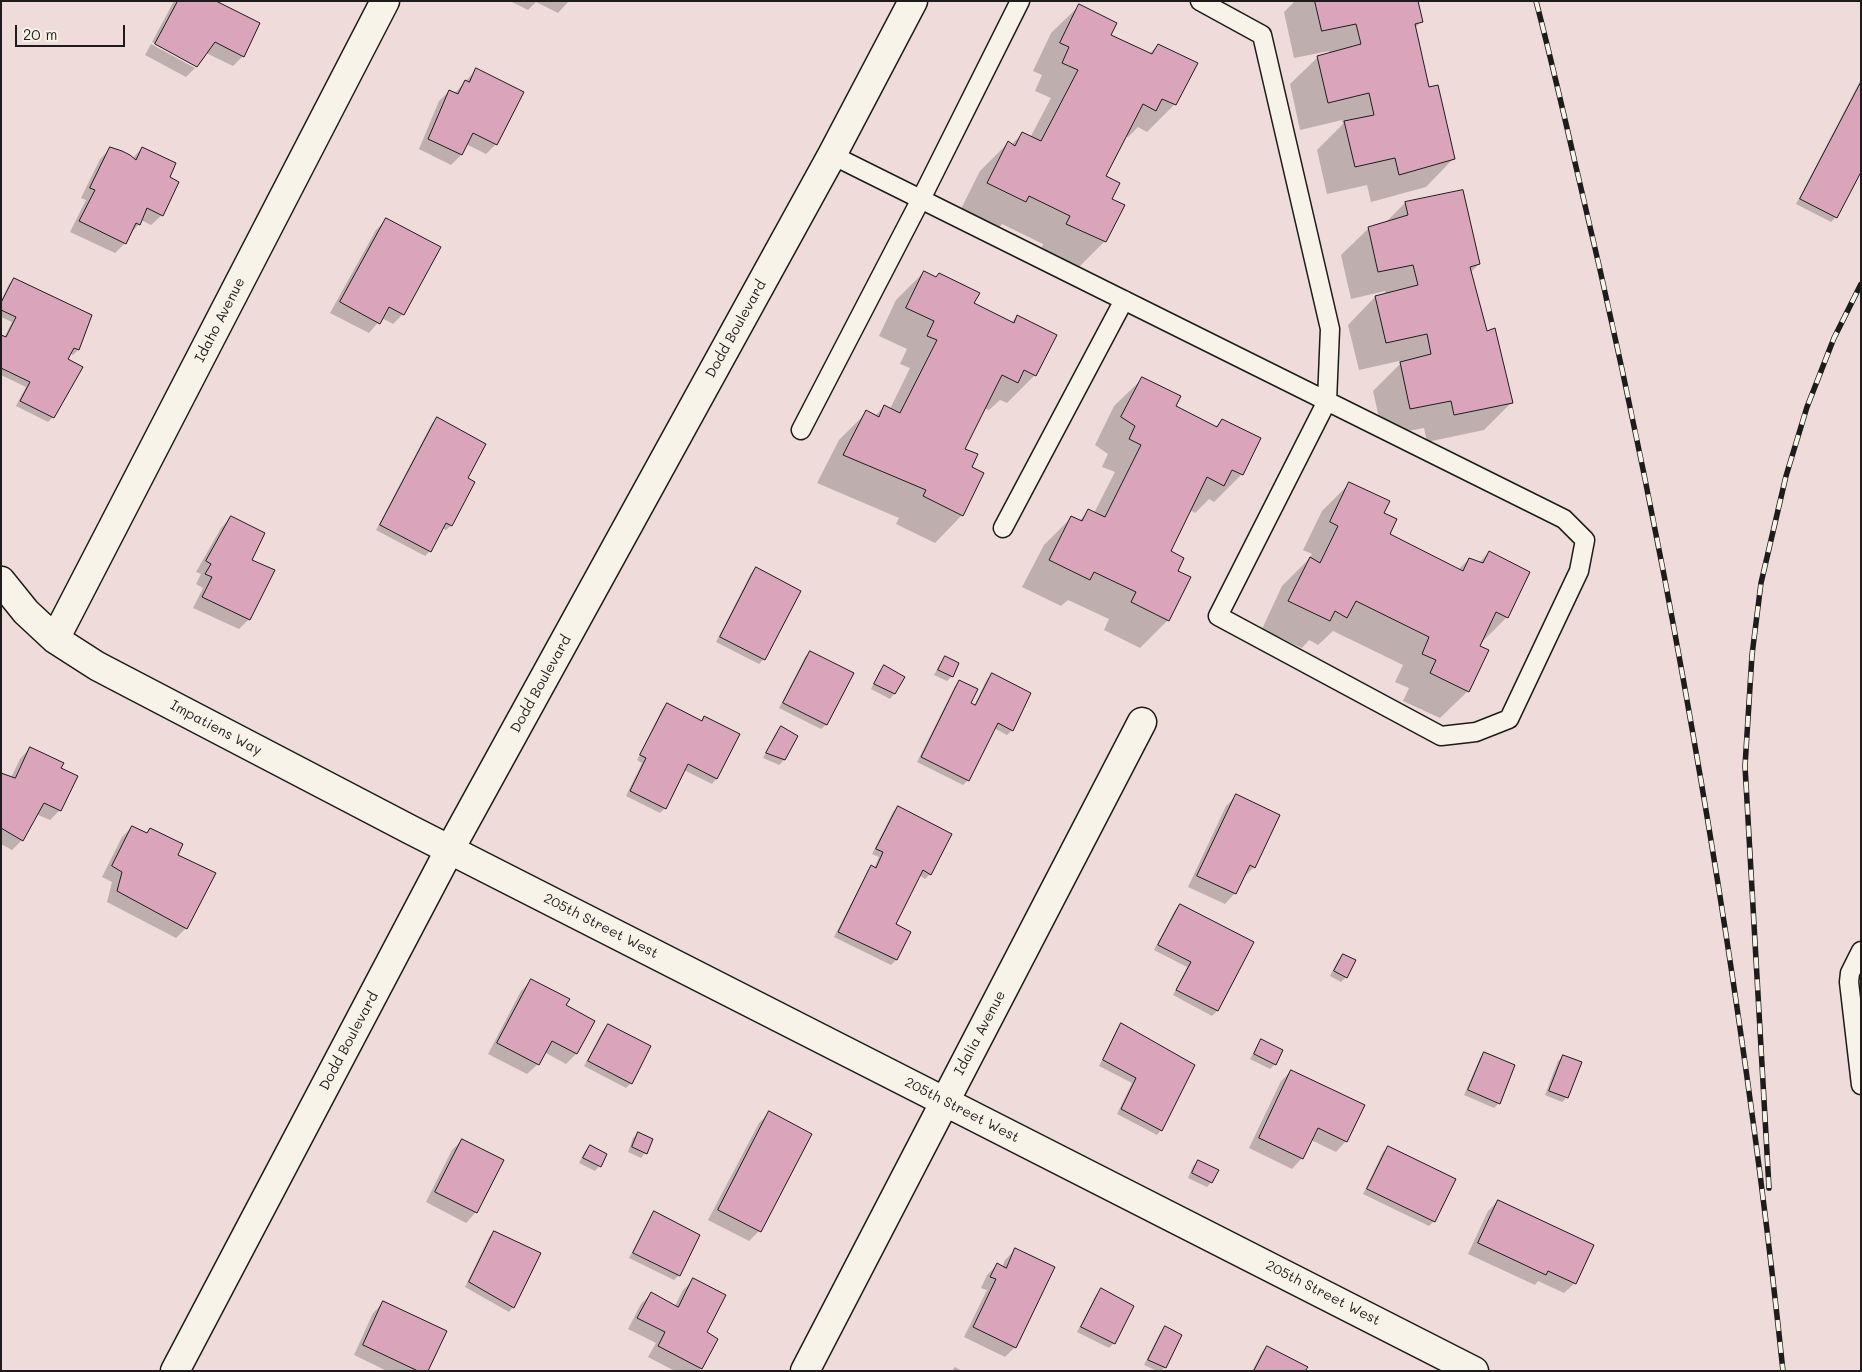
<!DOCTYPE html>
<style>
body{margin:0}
#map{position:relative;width:1862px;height:1372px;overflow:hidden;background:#eedbda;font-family:Mali,sans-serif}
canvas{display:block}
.frame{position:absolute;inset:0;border:2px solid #1c1c1c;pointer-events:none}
.scale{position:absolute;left:15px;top:25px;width:110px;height:22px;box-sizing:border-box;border:2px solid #1c1c1c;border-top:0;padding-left:6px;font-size:15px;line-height:18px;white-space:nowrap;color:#1c1c1c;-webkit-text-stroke:4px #f7f3e8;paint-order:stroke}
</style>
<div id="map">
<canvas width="1862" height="1372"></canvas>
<div class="frame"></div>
<div class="scale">20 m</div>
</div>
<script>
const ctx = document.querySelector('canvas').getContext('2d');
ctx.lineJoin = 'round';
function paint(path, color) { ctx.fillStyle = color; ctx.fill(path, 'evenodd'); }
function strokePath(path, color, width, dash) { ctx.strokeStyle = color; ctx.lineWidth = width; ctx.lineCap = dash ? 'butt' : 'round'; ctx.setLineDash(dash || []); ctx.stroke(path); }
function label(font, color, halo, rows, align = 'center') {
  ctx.font = font + ' Mali,sans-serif'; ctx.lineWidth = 4.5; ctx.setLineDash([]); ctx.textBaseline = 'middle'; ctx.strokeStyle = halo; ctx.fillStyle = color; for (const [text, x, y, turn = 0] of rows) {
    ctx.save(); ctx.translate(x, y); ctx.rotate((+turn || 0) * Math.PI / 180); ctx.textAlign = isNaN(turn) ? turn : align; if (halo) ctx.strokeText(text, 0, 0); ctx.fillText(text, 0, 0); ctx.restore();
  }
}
paint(new Path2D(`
 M174,1h39l30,55 -10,10 -27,-13 -10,12 -44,-23z
 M510,1h59l-11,12 -22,-11 -8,8z
 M1295,1h122l5,20 -8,8 14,60 25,70 -27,28 -55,15 -4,-17 -40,9 -10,-44 26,-26 -1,-4 -42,10 -10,-46 28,-27 11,-3v-3l-35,7 -10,-46z
 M1079,6l30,29 40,19 9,-9 17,59 -28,28 -9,-5 -10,10 -3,-1 -21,40 6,24 -5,41 -28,28 -37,-17 3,-8 -41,-20 -4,5 -38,-18 20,-40 28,-28 3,2 11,-11 8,4 21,-40 -16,-7 7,-16 -9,-4 18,-38z
 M151,44l44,24 -9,9 -41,-22z
 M476,70l20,74 -10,10 -20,-10 -5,11 -10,10 -32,-16 20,-48 10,-10 5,3z
 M1861,79v90l-25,48 -5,5 -35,-18z
 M142,148l26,30 -6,37 -11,10 -10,-5 -2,4 -10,11 -4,8 -10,10 -45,-21 16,-32 -5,-2 19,-39 10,-10 22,10z
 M1405,203l74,61 -9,9 16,59 26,70 -28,28 -57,12 -3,-14 -41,8 -10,-45 27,-27 -1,-3 -40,9 -11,-45 27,-28 11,-2 -1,-4 -34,8 -10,-44 28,-27 17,-6z
 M386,220l17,94 -10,10 -11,-6 -13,15 -39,-20 46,-83z
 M924,272l48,32 39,19 6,-7 38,19 -21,41 -27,27 -7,-3 -11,10 -5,-2 -20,41 6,19 -8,47 -27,28 -39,-19 3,-6 -82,-35 22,-43 28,-28 8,4 10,-10 5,3 20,-41 -10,-4 7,-15 -28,-13 17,-36z
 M14,279l76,37 -12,34 -5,5 -3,-2 -4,7 -13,57 -5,5 -32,-16 10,-19 -25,-12v-39l3,2 8,-16 -11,-5v-16l8,-17z
 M1142,379l32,28 41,20 7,-6 20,53 -28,28 -5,-3 -14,14 -5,-3 -21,42 7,20 -8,48 -28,28 -36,-18 5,-11 -41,-19 -7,6 -39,-19 22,-42 28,-28 7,4 10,-10 5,2 21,-41 -13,-5 6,-13 -13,-9 19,-39z
 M437,419l30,60 7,3 -23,44 -5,4 -4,-2 -12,23 -5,5 -49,-26 56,-107z
 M1350,483l33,31 5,21 70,35 11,-11 10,4 10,-11 18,65 -28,28 -11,46 -28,27 -37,-17 6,-13 -14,-6 8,-17 -70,-34 -15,14 -9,-5 -7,8 -40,-19 20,-43 26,-26 4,-6 -9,-4 19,-39z
 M231,517l20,43 -2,59 -10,10 -46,-21 10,-20 -7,-4 5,-10 -5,-2 25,-44z
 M756,568l8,91 -5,5 -43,-22 35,-69z
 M810,652l42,22 -26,51 -5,4 -42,-21 26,-51z
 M946,657l6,19 -5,5 -13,-6 7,-13z
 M884,667l19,10 -9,17 -4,5 -19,-10 8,-17z
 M992,675l20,55 -5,5 -13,-7 -26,52 -5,5 -46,-23 38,-76 5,-5 9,22 5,3 13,-27z
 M667,705l33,17 5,-4 34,16 -23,45 -4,5 -28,-14 -19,38 -5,5 -34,-17 16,-33 -5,-3 25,-51z
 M781,728l15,8 -12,24 -5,5 -16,-7 13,-25z
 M30,748l29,21 1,41 -10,10 -14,-6 -14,26 -10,10 -11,-6v-70l10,4 9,-19z
 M1236,796l18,71 -10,10 -9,16 -10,11 -37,-17 38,-81z
 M898,807l32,67 -5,5 -6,-4 -25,49 16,8 -14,28 -5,5 -57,-28 33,-65 4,-5 3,1 5,-11 -7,-3 21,-42z
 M132,827l14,6 4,-4 26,26 10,73 -10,10 -69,-36 5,-20 -10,-5 20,-40z
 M1180,905l73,37 -36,69 -5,5 -39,-21 14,-28 -33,-17 21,-40z
 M1343,955l3,22 -5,5 -11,-6 8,-16z
 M531,981l34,25 28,15 -17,33 -10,10 -22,-12 -6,12 -11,10 -39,-20 33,-63z
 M1121,1024l40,106 -4,5 -40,-21 15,-31 -33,-17 18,-37z
 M608,1025l23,58 -5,5 -42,-22 19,-36z
 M1261,1041l14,23 -5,5 -20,-10 7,-13z
 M1485,1054l14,49 -5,5 -30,-13 16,-37z
 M1563,1057l4,40 -5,5 -17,-7 13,-34z
 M1291,1071l55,70 -10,11 -25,-12 -9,18 -10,11 -43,-21 32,-67z
 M769,1113l41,21 -51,97 -10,10 -41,-21 51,-97z
 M638,1133l14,6 -7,14 -4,5 -13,-6 5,-14z
 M462,1140l40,21 -26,51 -10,11 -40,-21 26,-52z
 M590,1146l9,20 -4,5 -16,-8 6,-12z
 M1388,1147l66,33 -20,41 -5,5 -66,-32 20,-42z
 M1198,1162l13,20 -4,5 -19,-9 5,-12z
 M1498,1201l77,82 -11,10 -26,-12 -3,4 -67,-31 20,-43z
 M655,1213l24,62 -5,5 -45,-22 21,-40z
 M494,1232l19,75 -4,5 -44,-25 24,-50z
 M1016,1249l-1,98 -10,10 -41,-20 23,-47 -6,-2 6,-13 10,-10 5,2 3,-7z
 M693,1280l12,53 11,6 -17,32h-24l-27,-14 8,-14 -28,-14 13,-25 10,-10 24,12 8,-16z
 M1101,1290l32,16 -19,37 -5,5 -32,-16 19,-37z
 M383,1303l43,68h-39l-33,-16 19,-42z
 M1165,1328v39l-4,4h-4l-13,-6 16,-32z
 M1267,1347l37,24h-52l10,-19z
 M955,1367l7,4h-10z`), '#0003');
const building = new Path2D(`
 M178,1h38l44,22 -16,34 -29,-15 -18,25 -42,-23z
 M1315,1h103l5,21 -8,2 14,63 9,-2 17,74 -56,16 -4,-17 -40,9 -11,-46 30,-6 -5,-22 -41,10 -11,-47 44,-12 -5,-20 -34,7z
 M1079,4l38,19 -6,12 41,19 6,-10 40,19 -22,42 -14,-6 -6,12 -13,-7 -37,72 14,7 -8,16 13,6 -19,37 -40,-18 4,-8 -41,-20 -3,6 -39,-19 21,-42 7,5 7,-14 19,9 37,-71 -16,-7 7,-16 -9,-4z
 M476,68l48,24 -27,53 -24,-12 -11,22 -34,-16 21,-49 9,4 7,-14 4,2z
 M1861,82v90l-24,46 -37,-19z
 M110,147l12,4 8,4 6,5 6,-13 34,16 -6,14 9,5 -16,34 -16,-8 -7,17 -4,-2 -10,21 -47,-23 16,-31 -5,-2z
 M1463,190l17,74 -10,3 17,64 8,-3 18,75 -59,12 -3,-14 -41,8 -10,-47 31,-8 -4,-20 -41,9 -11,-47 43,-11 -5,-20 -35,7 -10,-45 40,-12 -3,-13z
 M386,218l55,29 -37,68 -15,-8 -9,17 -40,-22z
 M924,271l12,6 3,-4 41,20 -6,10 40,20 3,-8 40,20 -21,41 -12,-6 -6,13 -16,-8 -37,74 13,5 -6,13 12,6 -21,43 -40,-20 3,-6 -83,-35 23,-45 13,7 5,-12 16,8 37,-73 -10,-4 7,-15 -28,-13z
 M14,278l78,37 -13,35 -5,-2 -6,11 15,8 -29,51 -34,-17 10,-19 -29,-14v-33l5,2 10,-20 -15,-7v-7z
 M1142,377l39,19 -5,10 41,21 5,-8 39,19 -18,37 -11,-5 -8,16 -17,-9 -36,74 13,7 -6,13 13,6 -22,44 -38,-19 5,-10 -42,-20 -4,8 -41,-20 22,-44 11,5 6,-12 17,8 36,-72 -12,-6 6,-13 -14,-9z
 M437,417l49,27 -18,34 7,4 -23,44 -6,-3 -15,29 -51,-27z
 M1349,482l41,19 -6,12 13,6 -7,15 73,37 6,-13 14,5 6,-12 41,21 -22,46 -12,-6 -16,34 9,4 -20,42 -39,-19 6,-13 -14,-6 7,-17 -73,-36 -9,17 -12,-7 -5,10 -42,-20 22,-44 10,6 18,-37 -8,-4z
 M231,516l34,17 -13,27 23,10 -25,50 -48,-23 10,-20 -7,-3 6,-10 -5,-3z
 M756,567l45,24 -36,69 -45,-23z
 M810,651l44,22 -27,52 -44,-22z
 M945,656l14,7 -6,14 -15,-7z
 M884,665l21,12 -10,17 -21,-10z
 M992,673l39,20 -18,38 -15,-8 -29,58 -48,-24 38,-77 19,9 -7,14 4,2z
 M667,703l35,18 2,-5 36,18 -23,45 -29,-15 -22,45 -36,-18 16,-33 -6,-3z
 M781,726l17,10 -13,24 -19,-7z
 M30,747l34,16 -3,5 17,8 -17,35 -17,-8 -21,38 -22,-13v-55l14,5z
 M1236,794l44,21 -25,53 -5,-3 -14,29 -39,-18z
 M898,806l54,28 -21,41 -8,-5 -27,54 15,8 -14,28 -59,-28 33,-67 5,3 7,-16 -7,-3z
 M132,826l15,7 3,-5 33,16 -5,11 38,18 -29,56 -70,-38 5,-19 -10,-6z
 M1180,904l74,38 -36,69 -42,-21 15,-28 -33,-17z
 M1343,954l13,6 -9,18 -13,-7z
 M531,979l39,20 -4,6 29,16 -18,33 -25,-13 -13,24 -42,-22z
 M1121,1023l74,42 -33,66 -41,-22 15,-31 -33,-18z
 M608,1024l43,22 -19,38 -44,-23z
 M1261,1039l22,11 -7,15 -22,-11z
 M1484,1052l31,13 -15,39 -32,-14z
 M1563,1055l19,7 -14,36 -19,-7z
 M1291,1070l74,35 -18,37 -29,-14 -15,31 -44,-21z
 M769,1111l43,23 -51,98 -43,-22z
 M638,1132l15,7 -6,15 -15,-7z
 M462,1139l42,21 -27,53 -42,-21z
 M590,1145l17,9 -6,13 -18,-9z
 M1388,1146l68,33 -21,43 -68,-33z
 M1198,1160l21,10 -7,13 -20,-10z
 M1498,1200l96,45 -18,39 -28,-13 -2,4 -68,-32z
 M654,1211l46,24 -20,41 -47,-23z
 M494,1231l47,22 -27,55 -45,-26z
 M1015,1248l40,19 -39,81 -43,-21 23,-48 -6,-2 7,-14 9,5z
 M693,1278l33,17 -19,37 11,7 -16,30 -44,-23 7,-14 -28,-14 14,-26 27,15z
 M1101,1288l33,18 -19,38 -34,-17z
 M383,1301l64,30 -19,40h-10l-55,-26z
 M1165,1326l17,9 -16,33 -18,-8z
 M1267,1346l41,21 -3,4h-51z`);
paint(building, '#daa4bb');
strokePath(building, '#1c1c1c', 1);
const lane = new Path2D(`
 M832,155c244,122 488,243 732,364l21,21 -6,31 -70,148 -33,13 -35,4 -223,-120 109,-215 3,-72 -68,-294 -62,-34
 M801,430l120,-231 99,-198
 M1003,528l121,-228
 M1861,951l-11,22 -1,9 12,103`);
const street = new Path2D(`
 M1,581l25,31 29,27 42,27 314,164 1063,541
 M55,639l330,-638
 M805,1371l337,-649`);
const secondary = new Path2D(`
 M175,1371l275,-522 382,-694 81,-154`);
strokePath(lane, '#1c1c1c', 21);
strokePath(street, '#1c1c1c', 31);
strokePath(secondary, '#1c1c1c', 31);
strokePath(lane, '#f7f3e8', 18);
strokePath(street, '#f7f3e8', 28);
strokePath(secondary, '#f7f3e8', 28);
const rail = new Path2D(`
 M1536,1c15,57 28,114 41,170 32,134 61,269 87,404 50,264 91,529 119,796
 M1769,1188l-24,-422 7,-111 9,-72 25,-107 21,-69 27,-69 27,-54`);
strokePath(rail, '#1c1c1c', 5.5);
strokePath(rail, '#f7f3e8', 4, [11]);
label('14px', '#1c1c1c', '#f7f3e8', [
 ["Idaho Avenue",220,320,-63],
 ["Dodd Boulevard",736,329,-61],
 ["Dodd Boulevard",541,684,-61],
 ["Impatiens Way",216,728,28],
 ["205th Street West",601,926,27],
 ["Idalia Avenue",980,1033,-62],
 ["Dodd Boulevard",349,1041,-62],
 ["205th Street West",962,1110,27],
 ["205th Street West",1323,1293,27]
]);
</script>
